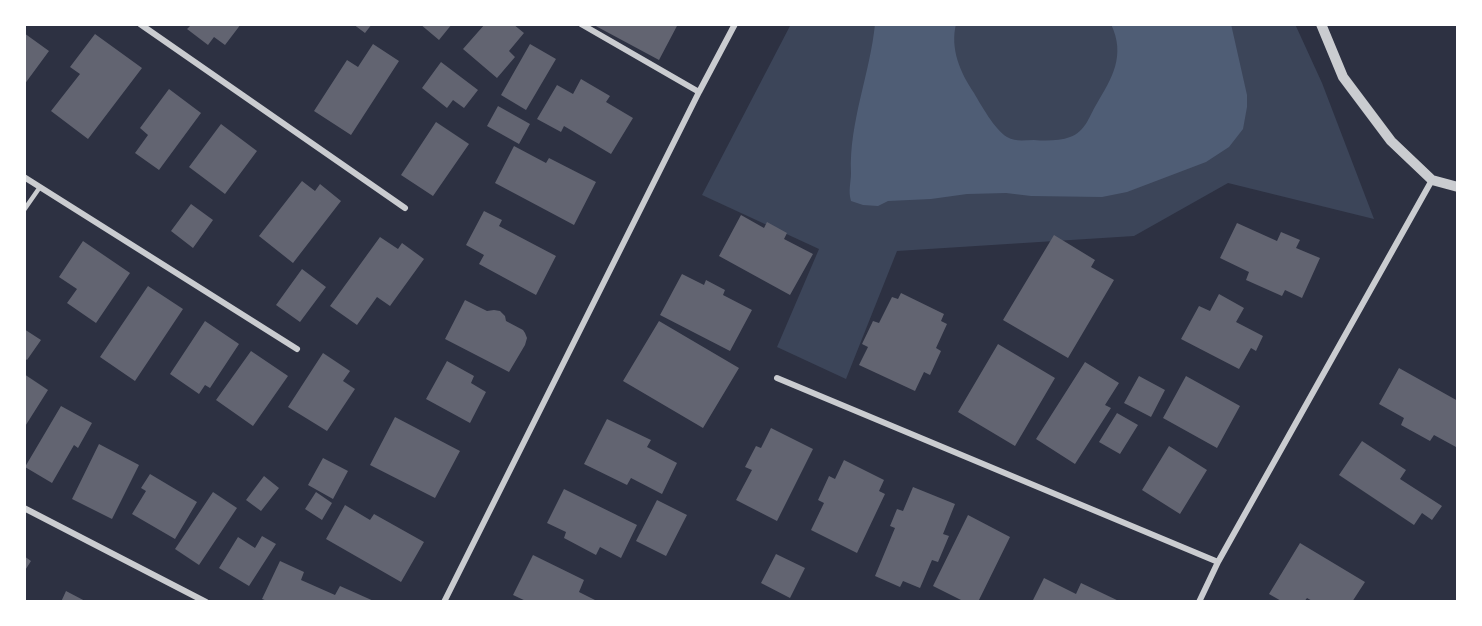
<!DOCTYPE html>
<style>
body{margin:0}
#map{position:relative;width:1482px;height:626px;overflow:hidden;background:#2d3142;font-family:Ubuntu,sans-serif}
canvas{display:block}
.frame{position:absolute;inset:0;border:26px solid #fff;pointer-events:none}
</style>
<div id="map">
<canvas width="1482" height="626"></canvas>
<div class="frame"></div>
</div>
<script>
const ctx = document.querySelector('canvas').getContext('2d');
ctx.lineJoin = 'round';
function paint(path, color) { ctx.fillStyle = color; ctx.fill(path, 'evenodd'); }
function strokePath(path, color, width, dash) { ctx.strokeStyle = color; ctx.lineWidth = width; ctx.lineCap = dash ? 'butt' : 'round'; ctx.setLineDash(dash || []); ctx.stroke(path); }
paint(new Path2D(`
 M791,24h504l27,59 52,136 -146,-36 -94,53 -237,15 -51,128 -69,-32 42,-98 -117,-54z`), '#3c4559');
paint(new Path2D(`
 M875,24h81c-6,25 4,48 18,69 7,12 21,37 33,44 9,5 17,3 27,3 11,1 26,1 36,-3 15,-5 19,-20 26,-32 16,-27 30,-49 15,-81h120l16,71v12l-4,22 -14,18 -23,15 -79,30 -25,5 -71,-1 -25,-3 -39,1 -36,5 -43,2 -10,5 -15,-1 -12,-4c-3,-11 0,-18 0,-28 -2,-51 19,-99 24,-149z`), '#4f5d75');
paint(new Path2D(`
 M192,24h49l-16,21 -11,-8 -6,8 -21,-16z
 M353,24h19l-7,9z
 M420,24h32l-13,16z
 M485,24h28l11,9 -15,18 6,6 -18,21 -34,-29z
 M592,24h86l-19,36z
 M24,33l25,18 -25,34z
 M95,34l47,34 -54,71 -37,-28 29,-37 -10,-7z
 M373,44l26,17 -48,74 -37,-24 33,-51 11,7z
 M530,44l26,15 -30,51 -25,-15z
 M441,62l37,28 -14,18 -11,-8 -6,8 -25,-20z
 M581,79l29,17 -4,6 27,16 -22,36 -47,-28 -3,6 -24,-13 20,-34 16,9z
 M169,89l32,24 -42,57 -24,-17 13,-18 -8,-7z
 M498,106l32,18 -11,20 -32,-18z
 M436,122l33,22 -36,52 -32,-21z
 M221,124l36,27 -32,43 -36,-27z
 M514,146l32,17 3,-5 47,24 -22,43 -79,-42z
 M302,181l13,10 5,-7 21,17 -48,62 -34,-27z
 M191,204l22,16 -20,28 -22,-17z
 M484,211l18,9 -3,6 57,30 -20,39 -57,-31 5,-9 -18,-10z
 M741,215l23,13 3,-6 20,11 -3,6 29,15 -23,41 -71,-39z
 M1237,223l40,18 4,-9 19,8 -4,8 24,10 -18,40 -17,-8 -3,6 -36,-16 3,-8 -29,-14z
 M1054,235l41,25 -4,7 23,13 -46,78 -65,-38z
 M380,237l18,12 4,-6 22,16 -34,47 -13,-9 -20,28 -27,-19z
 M83,241l47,32 -34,50 -29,-20 10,-14 -18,-12z
 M302,269l24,18 -26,35 -24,-17z
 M682,274l22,11 2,-5 19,10 -2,5 29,15 -22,41 -70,-36z
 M148,286l35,23 -48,72 -35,-24z
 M901,293l43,21 -3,7 6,3 -11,24 5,3 -11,24 -6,-3 -9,19 -56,-26 9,-18 -6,-3 11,-23 6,2 13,-26 6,2z
 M1219,294l25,14 -8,14 27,14 -7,15 -5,-3 -12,21 -58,-30 18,-33 11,5z
 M465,300l22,11 7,-1 6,1 5,5 1,5 17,9 2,3 2,5 -2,7 -16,27 -64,-33z
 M205,321l34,23 -29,44 -5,-3 -6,9 -29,-20z
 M659,321l80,47 -36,60 -80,-47z
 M24,329l17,11 -14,20 -3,-2z
 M998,344l57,34 -40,68 -57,-34z
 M251,351l37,25 -35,50 -37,-26z
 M323,353l27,18 -7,10 12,8 -28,42 -39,-24z
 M447,361l27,15 -3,7 15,9 -16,31 -44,-24z
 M1085,362l34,21 -14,22 6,3 -36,56 -39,-25z
 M1399,368l59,33v42l-2,4 -22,-12 -4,6 -29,-16 3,-7 -25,-14z
 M24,374l24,16 -24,38z
 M1139,376l26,14 -14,27 -27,-14z
 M1186,376l54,30 -23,42 -54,-30z
 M61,406l31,17 -14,25 -4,-3 -22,38 -27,-16z
 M1117,413l21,12 -18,29 -21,-12z
 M395,417l65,34 -25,47 -65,-33z
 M607,419l44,21 -4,7 30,16 -15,31 -31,-16 -4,7 -43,-21z
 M771,428l42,21 -36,72 -41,-21 16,-30 -7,-3 11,-21 5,2z
 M1362,441l44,29 -6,9 42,27 -10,14 -10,-7 -8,12 -75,-50z
 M99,444l40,21 -27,54 -40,-20z
 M1169,446l38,24 -27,44 -38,-24z
 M323,458l25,13 -15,28 -25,-14z
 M844,460l40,20 -5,11 6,3 -28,59 -46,-23 13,-27 -6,-3 11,-24 6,3z
 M150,474l47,28 -22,37 -43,-25 14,-23 -5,-3z
 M264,476l15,12 -18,23 -15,-11z
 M913,487l42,17 -12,30 6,2 -11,26 -6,-2 -12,28 -17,-7 -3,6 -25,-11 20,-48 -5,-2 7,-17 6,2z
 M564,489l73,36 -16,33 -21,-11 -4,8 -32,-17 2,-6 -19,-9z
 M213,492l24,16 -38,57 -24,-16z
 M316,492l16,11 -10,17 -17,-11z
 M657,500l30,15 -21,41 -30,-15z
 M345,505l25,15 4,-6 50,28 -23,40 -75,-43z
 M968,515l42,22 -32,65h-13l-32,-16z
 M262,536l14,8 -27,42 -30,-18 19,-31 17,11z
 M1300,543l65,39 -13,20h-38l-7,-4 -3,4h-21l-14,-8z
 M776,554l29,14 -15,30 -29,-15z
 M533,555l51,25 -5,12 20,10h-71l-15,-7z
 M24,556l7,5 -7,11z
 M280,561l24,11 -3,8 34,15 5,-9 36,16h-106l-8,-3z
 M1044,578l32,16 5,-11 40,19h-89z
 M66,591l21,11h-26z`), '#626471');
strokePath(new Path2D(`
 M24,210l16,-23`), '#caccd0', 4.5);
strokePath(new Path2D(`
 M140,24l265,184
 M581,24l118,68
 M24,177l273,172
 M777,378l441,184
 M24,508l182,94
 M444,602l255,-510 36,-68
 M1199,602l19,-40 214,-382`), '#caccd0', 6);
strokePath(new Path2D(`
 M1321,24l22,53 48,64 41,39 26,7`), '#caccd0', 10);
</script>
